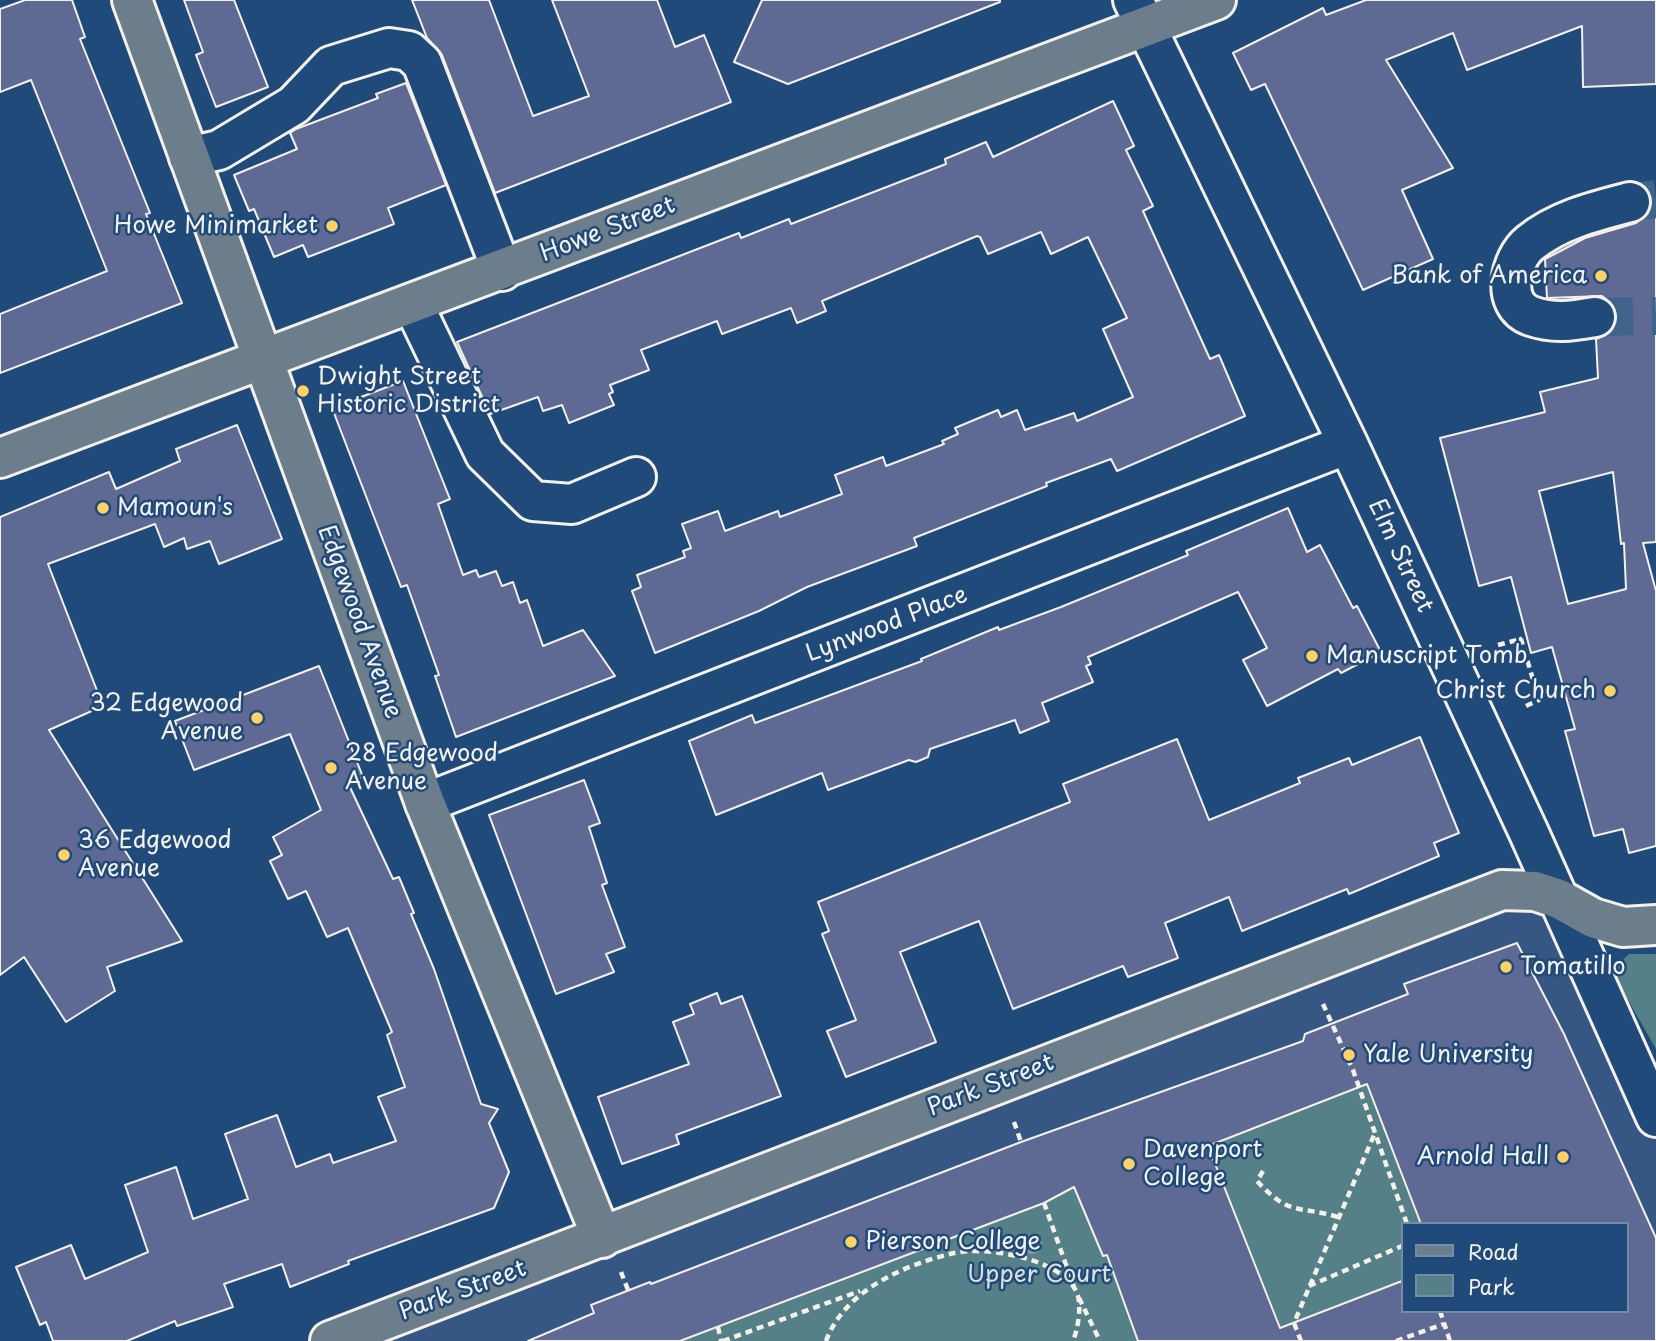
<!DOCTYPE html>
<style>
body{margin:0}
#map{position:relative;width:1656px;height:1341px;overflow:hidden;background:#1f4a7a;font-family:"Playpen Sans",sans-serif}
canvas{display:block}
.legend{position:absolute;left:1401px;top:1222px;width:228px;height:91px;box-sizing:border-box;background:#1f4a7a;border:2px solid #748da6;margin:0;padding:9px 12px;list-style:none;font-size:21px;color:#f4f1e8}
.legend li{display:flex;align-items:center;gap:14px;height:35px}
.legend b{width:35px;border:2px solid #748da6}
</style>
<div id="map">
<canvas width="1656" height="1341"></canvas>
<ul class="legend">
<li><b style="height:9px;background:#6c7d8c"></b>Road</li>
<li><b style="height:19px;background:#568088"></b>Park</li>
</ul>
</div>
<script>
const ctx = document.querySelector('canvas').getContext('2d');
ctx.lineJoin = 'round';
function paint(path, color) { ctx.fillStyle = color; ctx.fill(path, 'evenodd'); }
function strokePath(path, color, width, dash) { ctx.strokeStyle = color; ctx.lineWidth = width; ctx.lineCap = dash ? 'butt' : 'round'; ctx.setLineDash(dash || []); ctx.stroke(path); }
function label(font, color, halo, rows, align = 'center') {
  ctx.font = font + ' "Playpen Sans",sans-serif'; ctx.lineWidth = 5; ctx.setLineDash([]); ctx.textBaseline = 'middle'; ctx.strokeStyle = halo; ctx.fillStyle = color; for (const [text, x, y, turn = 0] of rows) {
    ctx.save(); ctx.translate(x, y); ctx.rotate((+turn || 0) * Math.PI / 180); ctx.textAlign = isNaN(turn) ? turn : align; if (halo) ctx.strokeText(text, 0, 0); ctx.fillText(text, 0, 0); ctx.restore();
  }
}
paint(new Path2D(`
 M1535,891l121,226v224h-1322zM1402,1224h224v87h-224z`), '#365784');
paint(new Path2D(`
 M1629,954h27v95l-40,-70v-13z
 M1360,1067l61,157h-19v57l-129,50 -9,-43 -56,-142 120,-47z
 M1084,1185l19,71 4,-1 31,86h-458z`), '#568088');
const building = new Path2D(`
 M25,0h47l13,37 -5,2 70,174 -4,1 36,89 -182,70v-59l107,-43 -76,-191 -31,12v-83z
 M184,0h50l34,87 -52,20 -20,-52 7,-3z
 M412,0h77l44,116 56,-20 -37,-96h105l18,47 29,-12 27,67 -236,91 -53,-138 -15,-17z
 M762,0h238v2l-212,82 -54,-22z
 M1366,0h290v84l-73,3 -1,-61 -115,44 -14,-37 -67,27 67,108 -51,22 31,69 -70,31 -98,-206 -14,6 -18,-37 90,-45 3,7z
 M406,83l40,102 -58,23 6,16 -86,33 -5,-12 -29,12 -20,-48 -5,2 -15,-36 63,-26 -7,-16 6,-4 82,-31 -2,-4z
 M1113,101l21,45 -8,4 27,56 -10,5 67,148 9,-4 26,61 -128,55 -6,-12 -65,24 1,3 -133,52 3,8 -110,41 -48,24 -104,42 -23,-62 9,-4 -4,-12 48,-18 -2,-6 8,-3 -9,-24 36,-13 7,20 53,-20 2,6 62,-23 -7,-19 48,-18 3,9 58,-22 -2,-3 16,-7 -3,-6 43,-18 3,7 16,-7 8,20 49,-17 3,8 56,-24 -30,-68 24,-11 -39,-81 -37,17 -10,-22 -53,22 -8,-17 -3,-1 -155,65 4,10 -29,12 -6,-15 -69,26 -5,-13 -76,29 8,20 -39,15 3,7 -4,2 5,11 -45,18 -7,-18 -19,6 -5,-14 -48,17 -33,-72 282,-109 2,5 48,-19 2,5 155,-60 -1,-5 41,-17 7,15z
 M1649,211h7v331l-13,1 13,48v255l-27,7 -6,-24 -29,7 -29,-105 10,-2 -23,-82 -21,6 -20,-76 -32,9 -39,-148 105,-26 -5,-20 58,-14 -2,-39 13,-6 7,-9v-11l-5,-10 -9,-7 -55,2 -2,-39 40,-21 51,-15zM1613,472l8,72 3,-1 2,46 -58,15 -29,-113z
 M403,381l47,118 -12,5 25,71 13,-5 3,7 17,-6 6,15 11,-4 7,21 7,-3 16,46 40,-16 32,46 -159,61 -21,-61 4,-1 -32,-90 -6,2 -69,-179z
 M237,425l45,114 -63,25 -9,-23 -23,8 -3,-11 -20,9 -9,-23 -107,40 55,142 -54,24 133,211 -75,26 8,24 -49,31 -42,-65 -24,18v-458l109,-45 7,17 64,-28 -4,-12z
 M1288,508l19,44 13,-7 33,63 4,-2 24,46 -40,21 -3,-4 -71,37 -24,-46 24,-12 -29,-56 -150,65 3,7 -5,2 7,16 -51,21 7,18 -29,12 -5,-13 -85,29 -2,8 -12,5 -7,-2 -81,30 -6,-17 -106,42 -27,-74 63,-26 3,8 167,-62 -1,-2 77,-32 1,3 62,-23 127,-52 -2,-4z
 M319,666l44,111 -15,6 45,96 6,-2 15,36 -3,1 23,55 47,135 17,5 -9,14 20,49 -15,36 -146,53 1,3 -59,23 -8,-23 -58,20 9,23 -56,19 -2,-5 -48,20h-74l-7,-19 -6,3 -24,-58 55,-22 14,34 63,-27 -23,-67 51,-18 17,52 55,-20 -23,-65 52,-19 19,52 34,-13 3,9 63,-22 -18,-44 27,-10 -18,-52 5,-3 -44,-104 -21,9 -21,-46 -18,8 -18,-38 12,-6 -9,-18 48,-27 -31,-76 -96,36 -19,-49z
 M1420,737l39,96 -25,10 5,13 -90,38 -2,-5 -105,42 -13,-34 -64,26 13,35 -50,19 -5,-11 -110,43 -34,-88 -79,31 36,90 -90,35 -19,-46 29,-11 -34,-86 7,-3 -11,-29 252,-100 -7,-18 114,-45 32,81 91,-37 -2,-5 51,-20 3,7z
 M584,780l16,43 -11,4 18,56 -5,2 23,62 -19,7 8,18 -58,22 -67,-179z
 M1517,943l47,91 92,204v103h-518l-31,-86 -4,1 -29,-69 -30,16 -364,138h-152l66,-28 -3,-8 59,-23 1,2 370,-142 282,-101 2,-7 103,-40 -4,-10zM1367,1084l54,140h205v87h-224v-30l-122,47 -72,-182z
 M717,993l4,11 21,-8 39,100 -105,39 3,9 -57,20 -24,-67 91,-33 -16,-42 21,-8 -4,-10z`);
paint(building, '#5f6a94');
strokePath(building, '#f4f1e8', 2);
strokePath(new Path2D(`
 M1630,202l26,-3
 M1595,317l61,-1`), '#3f638a', 38, [38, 19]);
const minor = new Path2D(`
 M1133,0l215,444 181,389 127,284
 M189,157l30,-7 75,-45 37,-39 58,-18 20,3 13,12 80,208
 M413,304l72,150 48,47 39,3 64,-27
 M1595,317c-23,4 -41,7 -64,-1 -31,-11 -21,-57 -1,-73 28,-23 65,-32 100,-41
 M425,803l923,-359`);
const major = new Path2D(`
 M132,0l293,803 177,435
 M0,458l1216,-458
 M330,1341l1172,-451 33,1 24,8 34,19 30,9 33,-2`);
strokePath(minor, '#f4f1e8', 44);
strokePath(major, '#f4f1e8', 44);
strokePath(new Path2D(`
 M1498,645l23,-6
 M1526,706l13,-6 -18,-61 6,-1
 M1323,1004l30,66 54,154
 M1014,1122l7,20
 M1263,1171l-6,10c33,36 41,24 81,36
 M1044,1203l31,87
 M621,1272l7,18
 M1309,1286l93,-40
 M1079,1298l21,43
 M1440,1311l10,30
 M718,1327l3,14
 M723,1341l137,-50
 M826,1341c19,-51 78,-76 128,-88 32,-7 108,5 123,40 5,12 1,36 -4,48
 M1301,1341l-7,-18 80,-188
 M1396,1341l48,-17`), '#f4f1e8', 4.5, [7, 5]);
strokePath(minor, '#1f4a7a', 38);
strokePath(major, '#6c7d8c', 38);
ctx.fillStyle = '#879caf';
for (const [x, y] of [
 [1032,1244]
]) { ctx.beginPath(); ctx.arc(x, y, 10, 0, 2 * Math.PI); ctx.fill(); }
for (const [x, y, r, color] of [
 [332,226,7,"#ffd166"],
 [1601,276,7,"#ffd166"],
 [303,391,7,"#ffd166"],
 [103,508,7,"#ffd166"],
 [1312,656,7,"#ffd166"],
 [1610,691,7,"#ffd166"],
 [257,718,7,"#ffd166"],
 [331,768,7,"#ffd166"],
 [64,855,7,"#ffd166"],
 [1506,967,7,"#ffd166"],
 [1349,1055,7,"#ffd166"],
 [1563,1157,7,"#ffd166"],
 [1129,1164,7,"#ffd166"],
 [851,1242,7,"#ffd166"]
]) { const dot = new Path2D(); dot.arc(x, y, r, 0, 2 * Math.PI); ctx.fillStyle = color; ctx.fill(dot); strokePath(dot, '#1f4a7a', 2.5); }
label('24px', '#f4f1e8', '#1f4a7a', [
 ["Howe Minimarket",318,226,"right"],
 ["Bank of America",1587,276,"right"],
 ["Dwight Street",317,377],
 ["Historic District",317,405],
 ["Mamoun's",117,508],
 ["Manuscript Tomb",1326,656],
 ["Christ Church",1596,691,"right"],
 ["32 Edgewood",243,704,"right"],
 ["Avenue",243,732,"right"],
 ["28 Edgewood",345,754],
 ["Avenue",345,782],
 ["36 Edgewood",78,841],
 ["Avenue",78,869],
 ["Tomatillo",1520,967],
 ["Yale University",1363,1055],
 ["Davenport",1143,1150],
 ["College",1143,1178],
 ["Arnold Hall",1549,1157,"right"],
 ["Pierson College",865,1242]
], 'left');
label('24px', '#f4f1e8', '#1f4a7a', [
 ["Howe Street",608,230,-21],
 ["Elm Street",1400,556,65],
 ["Edgewood Avenue",359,622,70],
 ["Lynwood Place",887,625,-21],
 ["Park Street",991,1086,-21],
 ["Park Street",463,1291,-20]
]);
label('24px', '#dce0da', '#1f4a7a', [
 ["Upper Court",1039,1275]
]);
</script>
